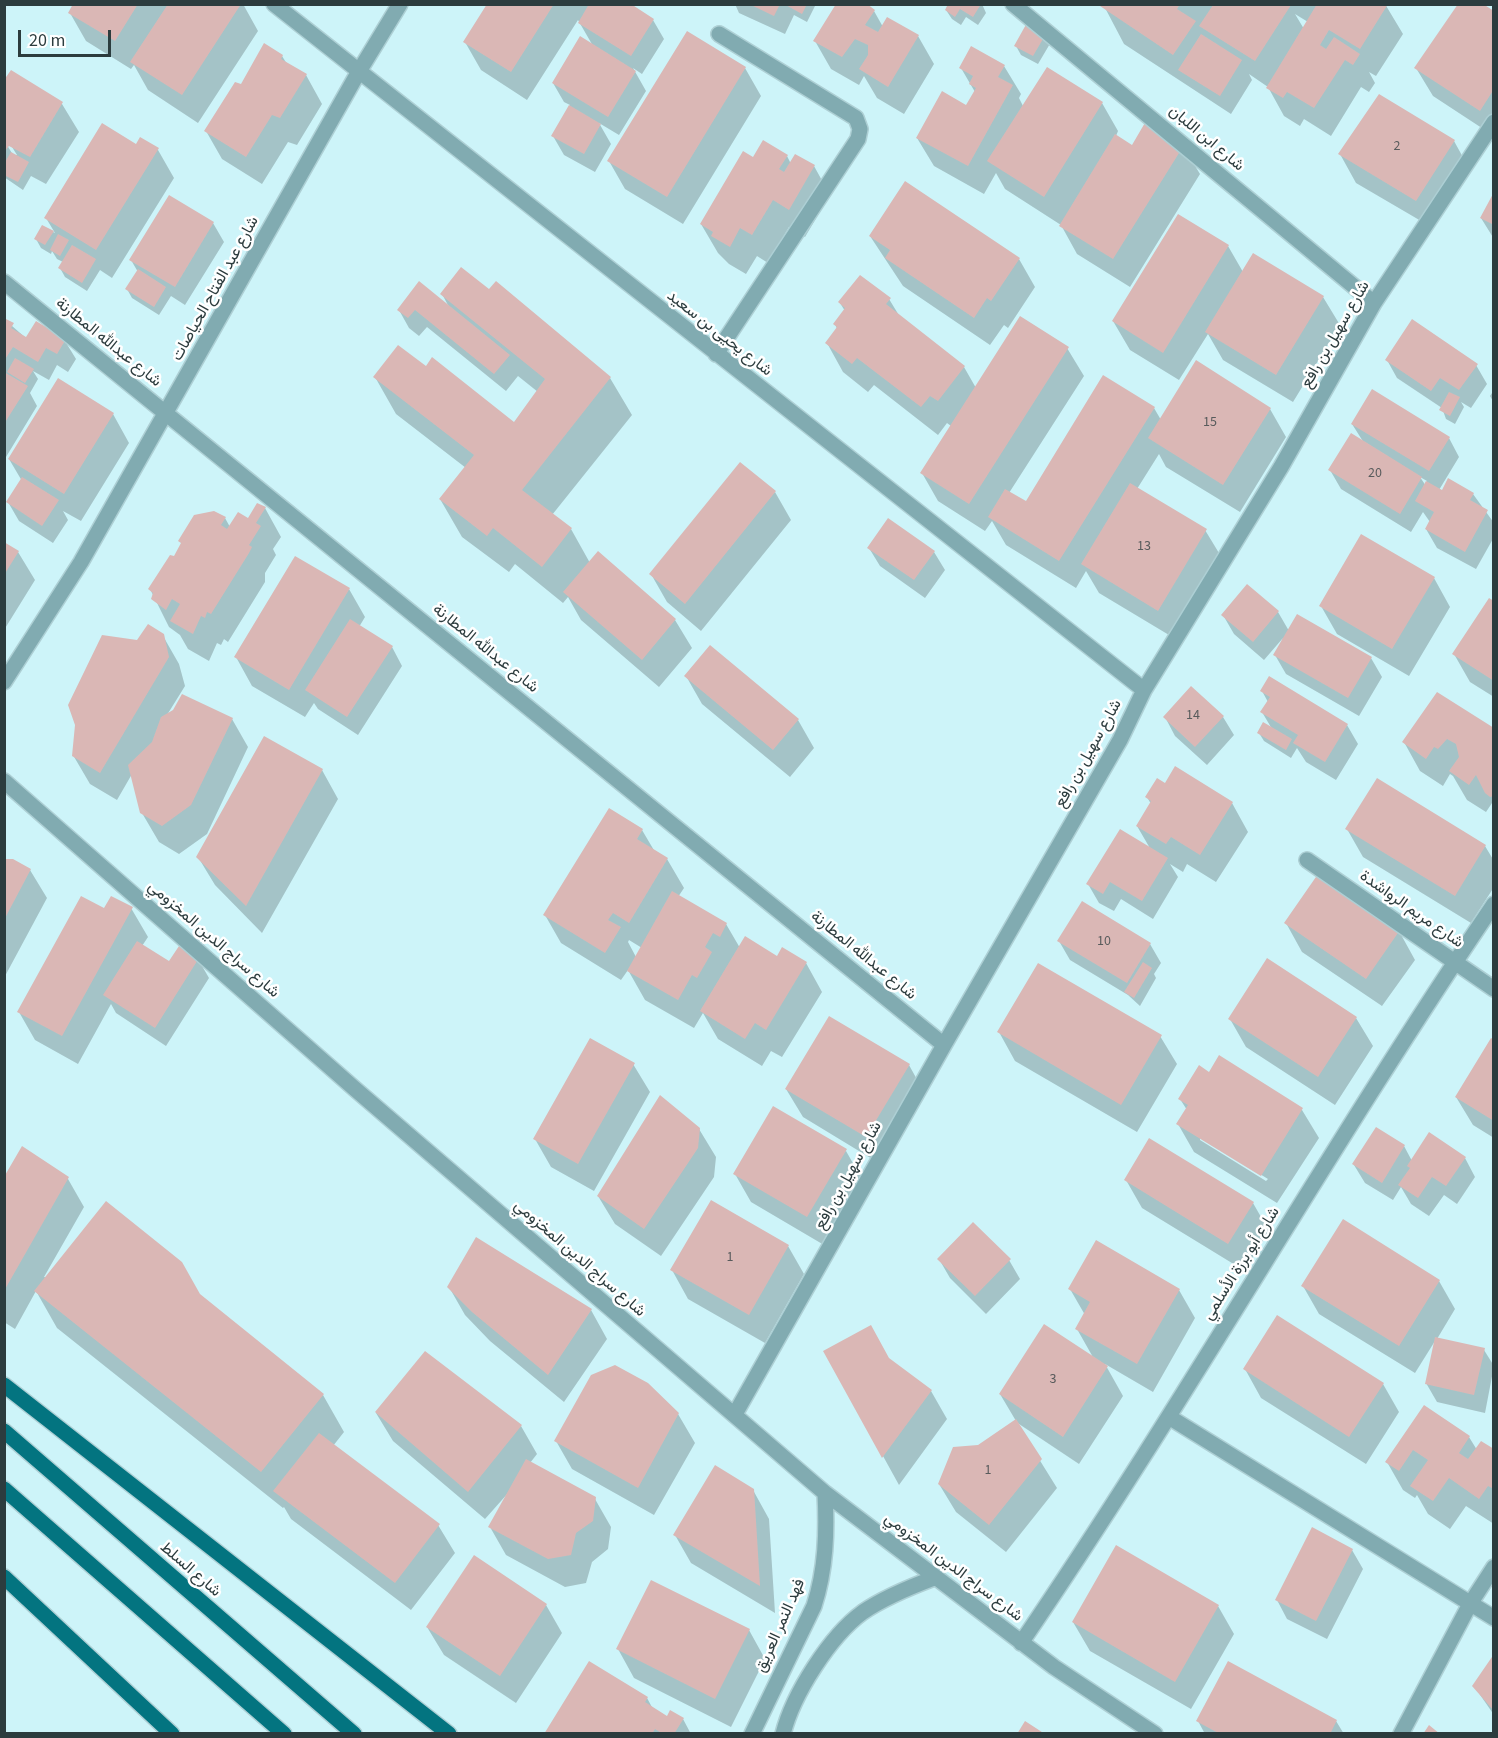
<!DOCTYPE html>
<meta charset="utf-8">
<style>
body{margin:0}
#map{position:relative;width:1498px;height:1738px;overflow:hidden;background:#cdf4f9;font-family:"Source Sans 3",sans-serif}
canvas{display:block}
.frame{position:absolute;inset:0;border:6px solid #2c3c3e;pointer-events:none}
.scale{position:absolute;left:18px;top:30px;width:93px;height:27px;box-sizing:border-box;border:3px solid #2c3c3e;border-top:0;padding-left:8px;font-size:18px;line-height:21px;white-space:nowrap;color:#2c3c3e;-webkit-text-stroke:4px #fff;paint-order:stroke}
</style>
<div id="map">
<canvas width="1498" height="1738"></canvas>
<div class="frame"></div>
<div class="scale">20 m</div>
</div>
<script>
const ctx = document.querySelector('canvas').getContext('2d');
ctx.lineJoin = 'round';
function paint(path, color) { ctx.fillStyle = color; ctx.fill(path, 'evenodd'); }
function strokePath(path, color, width, dash) { ctx.strokeStyle = color; ctx.lineWidth = width; ctx.lineCap = dash ? 'butt' : 'round'; ctx.setLineDash(dash || []); ctx.stroke(path); }
function label(font, color, halo, rows, align = 'center') {
  ctx.font = font + ' "Source Sans 3",Vazirmatn,sans-serif'; ctx.lineWidth = 5; ctx.setLineDash([]); ctx.textBaseline = 'middle'; ctx.strokeStyle = halo; ctx.fillStyle = color; for (const [text, x, y, turn = 0] of rows) {
    ctx.save(); ctx.translate(x, y); ctx.rotate((+turn || 0) * Math.PI / 180); ctx.textAlign = isNaN(turn) ? turn : align; if (halo) ctx.strokeText(text, 0, 0); ctx.fillText(text, 0, 0); ctx.restore();
  }
}
paint(new Path2D(`
 M74,4h169l15,27 -60,92 -50,-33 -14,-25 -3,4 -45,-28 -16,-28z
 M489,4h139l25,16 11,19 -22,35 -9,-6 13,23 -27,44 -20,-12 12,21 -16,28 -31,-17 -11,-19 17,-31 -6,-3 -11,-19 40,-37 -15,-26 -51,80 -46,-30 -16,-28z
 M735,4h79l1,2 -8,16 -13,-7 -9,19 -46,-21z
 M950,4h32l4,9 -8,12 -12,-8 -5,8 -9,-6 -6,-9z
 M1103,4h282l18,30 -27,42 -7,-4 6,11 -6,9 -8,-5 -30,49 -27,-17 -4,7 -16,-10 -16,-29 -19,-13 3,6 -21,34 -107,-70zM1295,14l13,8 -4,7z
 M874,11l9,16 35,9 16,28 -30,50 -27,-16 -13,-22 -5,9 -28,-16 -16,-28z
 M1494,13v123l-61,-40 -17,-28z
 M1029,23l22,19 -13,22 -17,-9 -5,-9z
 M282,56l5,8 19,11 16,29 -25,41 -9,-3 -26,42 -40,-25 -16,-28 36,-45z
 M1004,66l17,28 -2,4 4,8 79,-3 16,28 -2,5 16,11 51,-1 17,28 -70,113 -53,-33 -16,-29 -56,-36 -9,-16 -12,21 -50,-28 -17,-28 49,-31 9,-15 -14,-24z
 M745,68l16,28 -78,128 -58,-35 -16,-28z
 M12,72l50,32 17,28 -33,52 -15,-8 -8,14 -19,-13v-37l9,15h4l-10,-16z
 M1454,141l16,29 -37,58 -77,-45 -16,-29z
 M136,146l22,4 16,28 -62,100 -12,-8 -13,21 -22,-14 -5,-9 3,-6 -6,-3 -5,-8 -1,3 -10,-6 -5,-9 7,-12 12,6 -9,-15z
 M787,156l4,8 23,2 16,29 -25,42 -16,-10 -21,36 -11,-7 -11,18 -17,-10 -11,-11 -17,-29 52,-65z
 M1494,195v44l-13,-21z
 M213,223l11,19 -39,63 -14,-9 -12,19 -27,-17 -5,-9 11,-17 -7,-12z
 M870,236l149,23 16,28 -27,41 -4,-3 -14,20 -87,-59z
 M1228,246l15,26 80,25 17,28 -47,77 -70,-42 -15,-26 -29,46 -49,-30 -17,-29z
 M489,291l121,87 22,37 -80,100 19,14 19,34 8,-9 77,66 17,28 -33,39 -78,-67 -13,-23 -5,6 -48,-39 -6,8 -47,-35 -22,-38 26,-31 -70,-54 -21,-37 52,-9 87,57 24,-33 -20,-16 -12,15 -79,-64 -8,9 -10,-8 -10,-18 50,-3 -7,-13z
 M889,299l11,18 64,50 12,21 91,-40 17,28 -75,117 17,10 128,-95 7,12 109,-11 16,28 -46,75 -74,-45 -7,-13 -22,35 68,41 17,28 -48,80 -75,-45 -13,-22 -10,17 -70,-43 -14,-24 -7,10 -47,-30 -16,-28 29,-47 -4,-3 -9,12 -64,-50 -6,7 -25,-20 -16,-29 10,-14 -2,-5 10,-13 -5,-8z
 M4,319l23,20 38,2 11,18 -8,13 -11,-7 -8,15 -16,-9 5,8 -8,14 7,13 -31,51z
 M1387,360l89,5 11,19 -16,24 -10,-6 3,5 -9,17 -9,-5 -4,-11 -45,-30z
 M58,380l55,34 16,29 -48,78 -18,-10 5,9 -15,23 -34,-22 -11,-19 14,-21 -13,-22z
 M1494,390v13l-4,-7z
 M1352,424l97,14 10,19 -20,33 34,4 21,29v14l-18,32 -39,-21 -11,-19 4,-7 -7,-10 -12,20 -70,-43 -11,-19 34,-27zM1420,477l7,4 -2,4 -1,-2z
 M775,492l16,28 -90,111 -34,-29 -16,-28z
 M265,508l16,29 -8,12 3,6 -11,18v9l-37,60 -4,-3 -3,6 -4,-2 -8,18 -21,-12 -8,-14 -11,-8 -19,-38 25,-32 50,-39 5,9 18,-7z
 M4,543l14,9 17,28 -31,50z
 M869,548l65,4 11,18 -20,28 -45,-32z
 M1434,578l16,29 -41,69 -72,-42 -16,-28z
 M1247,586l31,26 11,19 82,27 11,19 -23,39 -73,-42 -11,-19 8,-17 -19,22 -30,-26 -11,-19z
 M349,589l16,28 -6,10 33,20 10,19 -44,69 -40,-26 -4,-6 -9,14 -53,-31 -16,-29z
 M1494,603v94l-24,-15 -16,-28z
 M163,636l16,28 6,22 -18,29 65,4 16,28 -41,87 -28,20 -20,-12 -17,-29 -10,-39 -15,26 -27,-16 -17,-29 64,-113z
 M686,676l112,44 16,28 -24,29 -88,-73z
 M1262,691l85,34 11,19 -22,36 -30,-18 -9,-14 -6,10 -27,-17 -5,-8 13,-4 -10,-17 6,-10z
 M1165,717h58l11,18 -27,30 -32,-29z
 M1494,730v75l-2,-2 -6,9 -19,-12 -14,-24 -3,-2 -7,12 -23,-15 -16,-29z
 M322,770l16,29 -76,134 -47,-48 -17,-28z
 M1166,785l66,18 16,29 -32,50 -29,-18 -4,8 -13,-8 8,13 -25,42 -32,-20 -7,12 -15,-8 -11,-19 63,-34 -14,-24 14,-22 -4,-7z
 M1347,829l138,17 9,15v26l-23,36 -108,-66z
 M642,830l13,22 12,7 17,29 -6,9 48,27 14,24 66,15 16,29 -40,65 -11,-6 -9,15 -44,-27 -15,-26 -9,15 -49,-28 -17,-30 -7,10 -60,-37 -16,-28zM629,940l13,8 -6,9 -8,-15z
 M4,861l26,9 17,28 -43,80z
 M131,908l17,29 -6,9 28,18 28,-5 11,19 -43,68 -50,-33 -5,-9 -33,60 -43,-24 -16,-28 85,-102z
 M1286,923l113,8 16,29 -33,46 -80,-54z
 M1059,941l91,3 11,19 -7,11 2,4 -16,28 -12,-11 -58,-35z
 M1356,1018l17,28 -38,59 -89,-58 -16,-28z
 M999,1032l161,4 17,28 -40,68 -122,-71z
 M1494,1042v96l-21,-13 -17,-28z
 M1219,1057l83,53 17,28 -42,65 -83,-51 -16,-28 9,-14 -7,-11 29,-25zM1200,1137l68,42 -2,2 -66,-41z
 M633,1064l17,28 -56,99 -43,-24 -16,-28z
 M909,1065l16,29 -43,71 -79,-48 -17,-28z
 M699,1129l17,28 -2,20 -53,79 -46,-32 -17,-28z
 M1404,1146l8,15 53,-3 10,19 -18,27 -13,-9 -15,21 -18,-12 -10,-17 -8,13 -28,-17 -11,-18z
 M846,1151l16,28 -38,66 -73,-43 -16,-28z
 M68,1179l16,28 -40,70 157,20 122,98 21,37 -11,14 105,79 17,28 -44,57 -120,-91 -7,-12 -1,1 -226,-180 -21,-37 -21,38 -11,-7v-142z
 M1126,1180l127,23 16,28 -24,40 -103,-63z
 M788,1246l16,28 -39,69 -77,-44 -16,-29z
 M939,1259l70,1 11,19 -34,35 -36,-36z
 M1439,1281l16,28 -18,30 47,11 10,16 -9,47 -48,-11 -11,-19 9,-42 -20,32 -96,-59 -16,-28z
 M449,1287l142,23 16,29 -43,63 -74,-61 -25,-26z
 M1070,1289l109,1 16,28 -42,74 -48,-28 18,32 -44,68 -63,-42 41,66 -51,64 -50,-40 -17,-28 39,-38 38,-25 -16,-27 94,-35 -17,-30 8,-14z
 M825,1351l106,40 16,28 -48,66z
 M1245,1369l138,15 16,28 -33,52 -105,-66z
 M1424,1407l45,30 8,13 17,1v73l-28,-18 -16,23 -22,-15 -11,-19 -2,3 -12,-8 -16,-28z
 M376,1413l145,13 16,28 -7,9 65,36 16,28 -3,22 -16,13 -6,21 -21,4 -59,-32 -16,-28 19,-35 -24,27 -92,-78z
 M678,1414l17,29 -41,72 -82,-46 -16,-28z
 M753,1490l16,29 6,94 -84,-50 -16,-28z
 M1352,1550l11,19 -36,70 -40,-20 -10,-19z
 M546,1605l16,28 -46,70 -72,-48 -17,-28z
 M1218,1606l16,28 -43,75 -101,-58 -17,-29z
 M749,1630l16,29 -34,68 -97,-49 -16,-29z
 M1494,1657v58l-20,-29z
 M647,1698l6,11 14,9 16,1 8,15h-145z
 M1198,1721h138l8,13h-139z`), '#0003');
paint(new Path2D(`
 M73,4h65l-23,37 -47,-28z
 M168,4h73l-59,91 -52,-33z
 M487,4h67l-43,68 -48,-30z
 M589,4h42l23,15 -23,37 -53,-33z
 M749,4h31l-6,12z
 M784,4h23l-5,10z
 M836,4h31l8,6 -10,15 13,7 9,-15 32,18 -31,52 -29,-18 9,-14v-10l-13,-6 -13,18 -29,-16z
 M948,4h33l-8,13 -13,-8 -5,8 -10,-7z
 M1102,4h78l-3,5 19,12 -23,34 -73,-49z
 M1317,4h71l-28,45 -31,-19 -9,15 6,4 8,-12 26,17 -7,11 -8,-5 -31,48 -27,-16 -4,6 -17,-10z
 M1458,4h25l11,7v78l-14,22 -66,-43z
 M1213,5h78l-36,56 -56,-35z
 M1028,21l19,11 -14,24 -19,-10z
 M687,31l59,36 -79,130 -60,-36z
 M1201,34l41,26 -22,36 -42,-26z
 M580,36l56,35 -28,46 -56,-34z
 M264,43l19,12 -2,4 26,15 -27,44 -8,-3 -26,42 -42,-26 31,-49 6,2z
 M971,46l34,19 -7,12 15,8 -45,81 -52,-28 26,-47 24,14 10,-17 -7,-4 4,-8 -14,-8z
 M1047,67l56,35 -59,95 -57,-36z
 M11,70l52,32 -33,55 -21,-11 -5,6v-72z
 M1379,94l76,46 -39,61 -78,-47z
 M569,105l32,19 -17,30 -33,-18z
 M1146,121l38,24 -71,114 -54,-33 56,-92 17,11z
 M102,123l34,21 4,-7 19,11 -63,102 -52,-32z
 M763,140l25,15 -9,14 5,3 11,-18 20,11 -26,45 -16,-10 -21,35 -12,-7 -10,19 -19,-11 2,-4 -13,-8 43,-73 10,6z
 M11,152l18,10 -11,20 -14,-7v-11z
 M905,181l115,77 -29,43 -4,-3 -13,20 -89,-60 5,-8 -21,-14z
 M1494,192v33l-14,-7z
 M169,195l45,27 -39,65 -46,-27z
 M1178,214l51,31 -66,108 -51,-32z
 M42,225l12,6 -9,14 -11,-6z
 M58,234l11,6 -9,16 -10,-6z
 M72,245l24,14 -14,24 -24,-15z
 M1253,253l71,43 -48,79 -71,-43z
 M461,267l28,22 7,-8 115,96 -89,113 50,38 -30,39 -49,-39 -6,8 -48,-37 35,-44 -101,-78 25,-32 28,21 6,-9 82,65 31,-43 -105,-85z
 M138,269l28,18 -12,20 -29,-18z
 M860,275l31,23 -5,6 79,62 -27,35 -8,-5 -9,11 -64,-49 -5,6 -27,-21 12,-16 -4,-3 12,-16 -7,-6z
 M419,281l91,74 -16,19 -79,-64 -7,8 -11,-8z
 M1020,316l49,31 -100,157 -49,-31z
 M4,318l10,5 -3,5 15,9 10,-16 30,18 -9,15 -11,-6 -8,14 -25,-15 -9,14z
 M1412,319l66,45 -19,26 -19,-12 -9,13 -46,-31z
 M15,358l19,11 -9,14 -18,-11z
 M1196,360l75,48 -48,77 -75,-47z
 M4,372l24,14 -24,38z
 M1103,375l52,32 -96,154 -71,-44 17,-28 21,12z
 M58,378l56,35 -50,81 -56,-35z
 M1372,389l78,48 -21,34 -78,-47z
 M1449,392l11,5 -10,19 -11,-6z
 M1351,433l71,44 -22,37 -72,-44z
 M740,462l36,29 -91,113 -36,-30z
 M22,477l37,23 -17,26 -36,-24z
 M1448,478l26,15 -4,7 18,10 -23,42 -40,-23 9,-17 -19,-11 11,-20 16,9z
 M1130,483l77,46 -49,82 -77,-47z
 M257,503l9,4 -10,16 5,3 -12,19 3,2 -3,6 -38,61 -4,-2 -2,6 -4,-2 -8,18 -23,-13 10,-17 -8,-5 -6,11 -15,-11 2,-6 -5,-4 22,-34 4,1 7,-13 -3,-2 16,-26 20,-4 12,6 -5,8 6,4 11,-17 10,6z
 M888,518l47,33 -21,29 -47,-32z
 M1361,534l74,43 -43,72 -73,-43z
 M4,542l15,9 -15,24z
 M598,551l78,68 -34,41 -79,-68z
 M295,556l55,32 -61,102 -55,-33z
 M1247,584l32,27 -26,31 -32,-27z
 M1489,598l5,3v80l-42,-27z
 M1297,614l75,43 -24,41 -75,-43z
 M350,619l43,27 -46,71 -42,-27z
 M148,624l16,10 5,23 -69,116 -28,-17 3,-31 -7,-20 34,-70 35,5z
 M710,645l89,74 -26,31 -89,-74z
 M1269,676l79,48 -23,38 -32,-19 5,-8 -38,-23 10,-15 -10,-6z
 M1191,686l33,30 -29,31 -32,-30z
 M1437,692l57,36v68l-4,1 -5,-4 -9,-18 -7,10 -20,-14 10,-14 -3,-13 -9,-5 -9,10 -4,-2 -8,12 -24,-17z
 M182,694l51,24 -42,87 -29,21 -22,-13 -12,-48 24,-23 9,-25 12,-7z
 M1263,722l29,17 -6,11 -29,-17z
 M264,736l59,33 -77,137 -50,-49z
 M1175,766l58,36 -33,53 -29,-18 -5,7 -30,-18 15,-25 -6,-4 12,-19 8,5z
 M1377,778l109,67 -31,51 -110,-67z
 M609,808l34,21 -6,10 31,19 -39,65 -16,-10 -5,7 13,7 -16,26 -62,-38z
 M1120,829l48,29 -26,43 -32,-19 -7,12 -17,-10z
 M4,859h9l18,10 -27,51z
 M1318,874l82,56 -34,49 -82,-56z
 M672,891l55,32 -7,14 -7,-4 -8,14 7,5 -15,26 -5,-3 -14,25 -51,-29z
 M81,896l23,12 7,-12 22,11 -71,129 -45,-24z
 M1082,901l69,42 -24,40 -70,-42z
 M745,936l32,20 5,-9 25,15 -41,68 -11,-7 -10,16 -45,-28z
 M137,941l32,20 10,-15 20,12 -44,70 -52,-33z
 M1267,958l90,59 -39,60 -90,-58z
 M1143,962l9,6 -18,30 -10,-6z
 M1038,963l124,72 -41,70 -124,-73z
 M829,1016l81,48 -44,73 -81,-48z
 M590,1038l45,25 -57,101 -45,-25z
 M1491,1038l3,2v81l-39,-24z
 M1219,1055l84,53 -42,68 -85,-52 12,-19 -10,-6 21,-34 10,7z
 M660,1095l40,33 -2,20 -54,81 -47,-33z
 M773,1106l74,43 -40,68 -74,-43z
 M1376,1127l29,18 -23,38 -30,-19z
 M1429,1132l37,25 -20,29 -14,-9 -14,21 -20,-13 12,-17 -3,-2z
 M1149,1138l105,64 -26,42 -104,-64z
 M22,1146l47,31 -65,114v-114z
 M711,1200l78,45 -40,70 -79,-45z
 M106,1201l76,61 18,32 124,100 -63,78 -227,-181z
 M1343,1219l97,61 -41,66 -98,-60z
 M973,1222l38,37 -36,37 -38,-37z
 M476,1237l116,72 -44,66 -76,-63 -25,-25z
 M1096,1240l84,49 -43,75 -62,-35 15,-27 -22,-13z
 M1277,1315l107,68 -35,54 -106,-68z
 M1044,1324l64,42 -45,71 -64,-43z
 M871,1325l18,33 43,32 -50,68 -59,-107z
 M1435,1337l50,11 -11,47 -49,-11z
 M425,1351l97,74 -54,67 -93,-80z
 M615,1365l33,18 31,30 -41,75 -84,-47 37,-66z
 M1424,1405l46,31 -11,17 9,6 13,-18 13,8v40l-6,-3 -9,13 -30,-21 -16,23 -23,-15 18,-26 -15,-10 -14,21 -14,-9z
 M1016,1419l26,40 -53,66 -51,-41 15,-37 25,-2z
 M319,1433l121,91 -45,59 -122,-92z
 M526,1459l70,38 -3,24 -17,12 -5,22 -23,4 -60,-32z
 M715,1465l39,24 6,97 -87,-51z
 M1312,1527l41,22 -37,72 -41,-21z
 M1116,1545l103,60 -44,77 -103,-60z
 M474,1555l73,49 -47,72 -74,-49z
 M651,1580l99,49 -35,70 -99,-50z
 M1494,1654v57l-22,-25z
 M589,1661l59,36 -3,5 22,14 3,-6 14,8 -10,16h-11l-8,-5 -3,5h-108z
 M1228,1661l109,59 -7,14h-110l-24,-13z
 M1025,1721l20,13h-28z
 M1429,1725l11,9h-17z`), '#dab7b5');
const minor = new Path2D(`
 M274,4l870,686
 M1013,4l361,299
 M4,282l940,763
 M716,354l142,-215 2,-10 -4,-11 -137,-84
 M4,682l77,-120 277,-489 42,-69
 M4,781l351,308 470,404 229,174 101,67
 M1307,860l187,129
 M735,1414l209,-369 176,-305 24,-50 137,-223 93,-164 120,-181
 M1169,1417l325,201
 M1021,1643c165,-242 309,-497 473,-739
 M752,1734l62,-128c12,-37 13,-74 11,-113
 M783,1734c10,-40 47,-98 80,-122 22,-15 47,-25 71,-34
 M1401,1734l69,-130 24,-37`);
const primary = new Path2D(`
 M4,1385l445,349
 M4,1431l350,303
 M4,1489l280,245
 M4,1577l168,157`);
strokePath(minor, '#adcfd4', 18);
strokePath(primary, '#adcfd4', 18);
strokePath(minor, '#81abb1', 15);
strokePath(primary, '#037480', 15);
label('14px', '#585b5c', null, [
 ["2",1397,147],
 ["15",1210,423],
 ["20",1375,474],
 ["13",1144,547],
 ["14",1193,716],
 ["10",1104,942],
 ["1",730,1258],
 ["3",1053,1380],
 ["1",988,1471]
]);
label('16px', '#2c3c3e', '#fff', [
 ["شارع ابن اللبان",1206,139,40],
 ["شارع عبد الفتاح الحياصات",216,289,-61],
 ["شارع يحيى بن سعيد",719,334,38],
 ["شارع سهيل بن رافع",1336,335,-60],
 ["شارع عبدالله المطارنة",108,343,39],
 ["شارع عبدالله المطارنة",485,649,39],
 ["شارع سهيل بن رافع",1089,754,-61],
 ["شارع مريم الرواشدة",1411,910,35],
 ["شارع سراج الدين المخزومي",213,940,41],
 ["شارع عبدالله المطارنة",863,956,39],
 ["شارع سهيل بن رافع",849,1176,-61],
 ["شارع سراج الدين المخزومي",579,1259,41],
 ["شارع أبو برزة الأسلمي",1242,1264,-58],
 ["شارع سراج الدين المخزومي",953,1568,37],
 ["شارع السلط",190,1570,41],
 ["فهد النمر العريق",781,1626,-66]
]);
</script>
